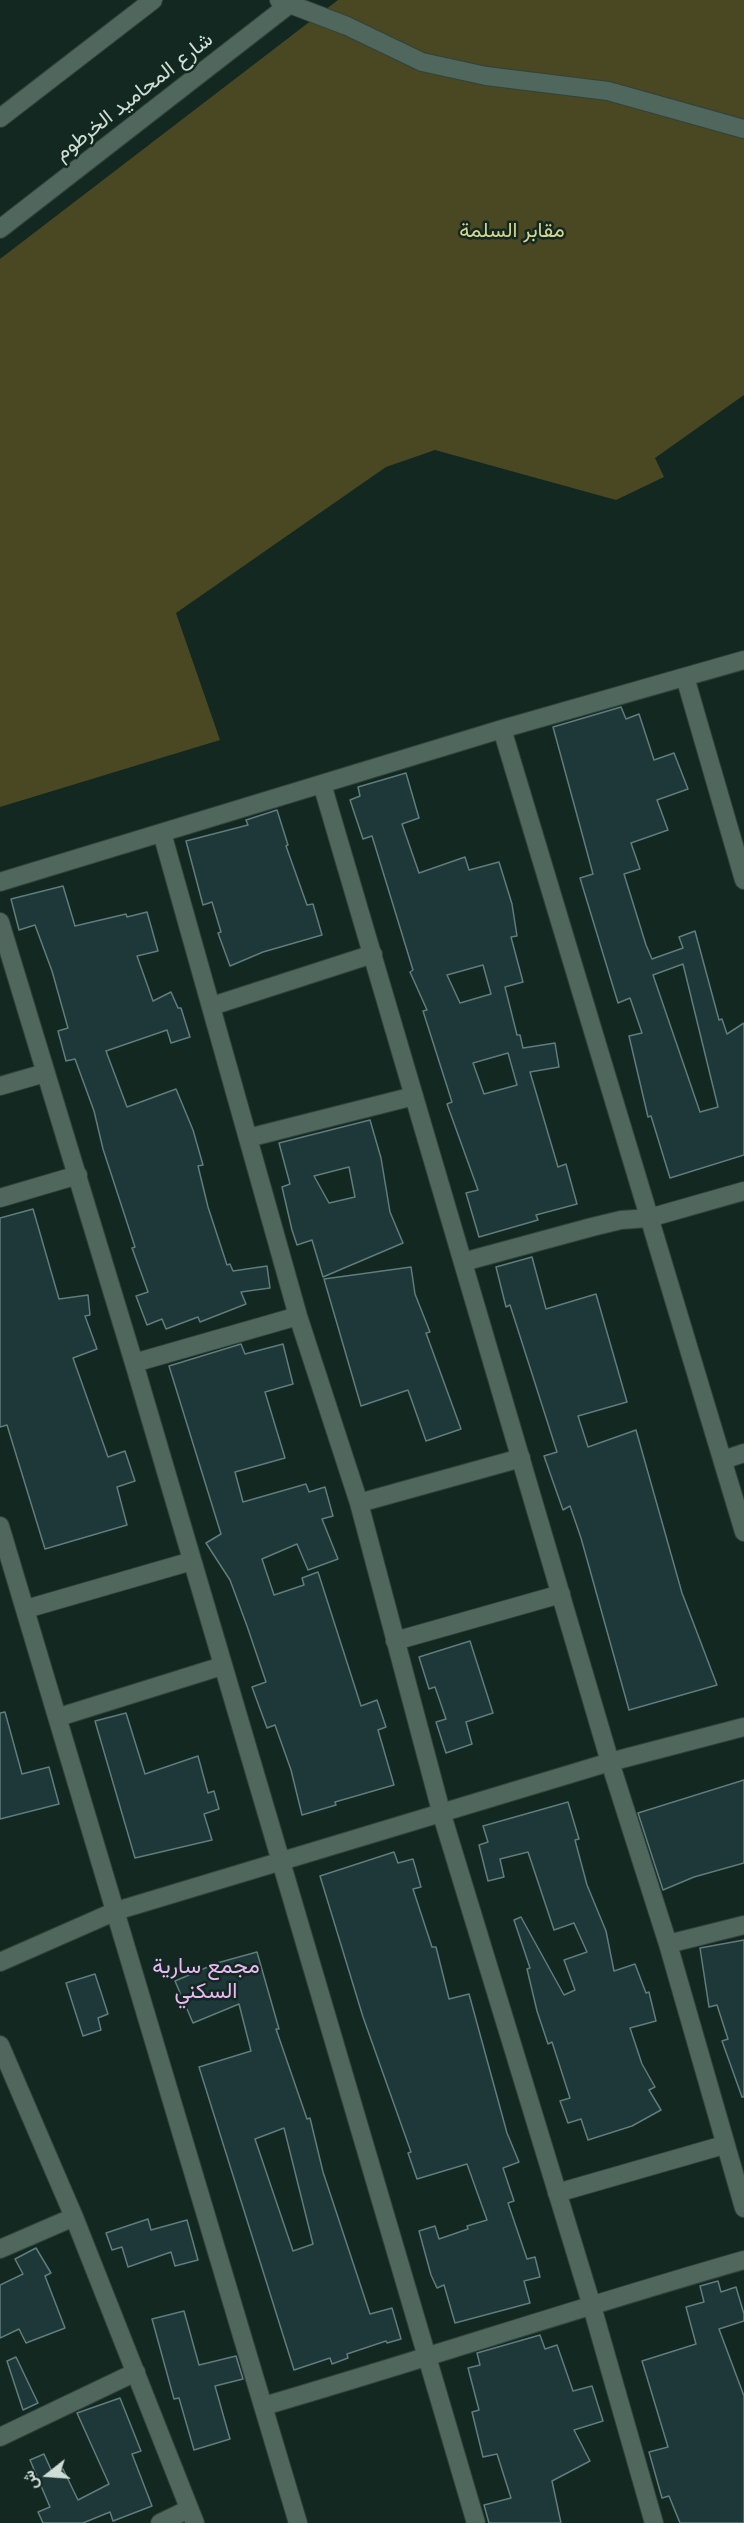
<!DOCTYPE html>
<meta charset="utf-8">
<style>
body{margin:0}
#map{position:relative;width:744px;height:2523px;overflow:hidden;background:#122820;font-family:Helvetica,Vazirmatn,sans-serif}
canvas{display:block}
.north{position:absolute;left:18px;top:2445px;width:60px;height:60px;-webkit-text-stroke:4px #122820;paint-order:stroke;rotate:253deg;font-size:16px;font-weight:700;line-height:24px;text-align:center;color:#d0ddd7}
.north::after{content:'';display:block;margin:auto;width:21px;height:27px;background:#d0ddd7;clip-path:polygon(50% 0,100% 100%,50% 72%,0 100%)}
</style>
<div id="map">
<canvas width="744" height="2523"></canvas>
<div class="north">ش</div>
</div>
<script>
const ctx = document.querySelector('canvas').getContext('2d');
ctx.lineJoin = 'round';
function paint(path, color) { ctx.fillStyle = color; ctx.fill(path, 'evenodd'); }
function strokePath(path, color, width, dash) { ctx.strokeStyle = color; ctx.lineWidth = width; ctx.lineCap = dash ? 'butt' : 'round'; ctx.setLineDash(dash || []); ctx.stroke(path); }
function label(font, color, halo, rows, align = 'center') {
  ctx.font = font + ' Helvetica,Vazirmatn,sans-serif'; ctx.lineWidth = 5; ctx.setLineDash([]); ctx.textBaseline = 'middle'; ctx.strokeStyle = halo; ctx.fillStyle = color; for (const [text, x, y, turn = 0] of rows) {
    ctx.save(); ctx.translate(x, y); ctx.rotate((+turn || 0) * Math.PI / 180); ctx.textAlign = isNaN(turn) ? turn : align; if (halo) ctx.strokeText(text, 0, 0); ctx.fillText(text, 0, 0); ctx.restore();
  }
}
paint(new Path2D(`
 M338,0h406v395l-89,63 9,19 -48,23 -181,-50 -49,17 -210,146 44,127 -220,67v-548z`), '#494823');
const building = new Path2D(`
 M621,707l5,12 13,-5 15,46 20,-7 14,36 -31,11 11,30 -37,13 9,26 -16,5 22,71 6,14 31,-11 -4,-11 16,-6 24,89 3,-1 5,15 17,-11v132l-74,23 -19,-62 -3,1 -19,-81 13,-3 -12,-35 -12,5 -38,-125 13,-4 -40,-147zM683,964l35,143 -18,5 -47,-137z
 M406,773l13,45 -17,6 17,49 46,-16 4,13 30,-8 13,42 5,32 -6,1 12,45 -18,5 12,48h3l3,13 32,-5 4,24 -29,5 28,95 8,-3 11,40 -41,11 2,5 -59,17 -13,-44 12,-3 -31,-86 5,-2 -29,-91 4,-1 -17,-38 3,-2 -41,-134 -9,3 -13,-39 10,-4 -2,-9zM483,965l8,29 -31,9 -13,-28zM508,1053l9,32 -33,9 -11,-31z
 M277,810l11,35 -2,1 21,59 6,-1 9,31 -59,17 -33,14 -12,-33 3,-1 -9,-30 -9,3 -17,-64 62,-16 -2,-5z
 M63,886l12,40 51,-12 1,3 20,-5 11,39 -21,5 16,45 18,-9 7,16h3l9,29 -19,6 -4,-13 -61,21 21,56 49,-18 17,41 10,35 -5,1 10,41 19,58 3,-1 3,7 34,-5 3,22 -29,4 5,12 -46,18 -2,-5 -32,12 -4,-10 -15,6 -11,-29 12,-4 -16,-44 3,-1 -32,-98 -9,-38 -19,-52 -9,2 -8,-30 10,-3 -16,-57 -17,-46 -16,5 -8,-31z
 M370,1120l11,38 9,54 13,31 -80,34 -11,-37 -15,5 -5,-15 -10,-43 8,-3 -11,-41zM349,1167l6,30 -26,6 -15,-27z
 M33,1209l26,90 29,-4 2,20 -5,1 12,33 -24,9 35,99 17,-6 10,30 -18,6 10,38 -82,24 -38,-124 -7,2v-209z
 M532,1257l14,52 50,-15 31,108 -49,14 10,31 48,-17 46,163 35,92 -88,25 -48,-172 -11,-32 -7,4 -19,-54 13,-4 -47,-147 -4,2 -10,-40z
 M411,1267l4,27 15,38 -4,1 35,96 -35,12 -18,-51 -47,16 -37,-127z
 M241,1344l4,10 38,-10 10,40 -28,8 20,66 -50,14 8,30 63,-18 3,8 16,-5 8,29 -11,3 16,40 -30,11 -11,-26 -35,15 12,36 30,-10 -2,-7 16,-6 43,134 16,-6 9,27 -8,3 16,55 -59,17 1,3 -34,10 -11,-45 -16,-45 -8,3 -15,-41 14,-5 -19,-56 -17,-46 -24,-37 15,-9 -52,-168z
 M470,1641l23,72 -27,9 6,22 -26,9 -10,-31 10,-3 -11,-32 -6,2 -10,-32z
 M5,1712l17,62 27,-7 10,37 -59,15v-106z
 M126,1713l19,61 53,-18 10,37 6,-2 5,18 -15,5 8,26 -77,18 -40,-137z
 M744,1780v83l-50,14 -31,13 -25,-77z
 M568,1802l11,37 -4,1 12,45 19,46 8,40 21,-7 11,29 3,-1 7,29 -26,7 12,36 13,23 -6,3 12,20 -29,16 -44,14 -7,-21 -13,4 -8,-22 10,-3 -18,-56 -4,2 -11,-33 -10,-42 3,-1 -16,-48 7,-3 43,78 11,-5 -11,-30 23,-8 -13,-29 -20,7 -26,-78 -28,7 4,18 -16,4 -9,-36 9,-3 -5,-16z
 M394,1852l4,11 15,-4 8,28 -8,2 19,58h4l13,52 20,-5 38,139 12,29 -16,6 11,33 -6,2 19,56 8,-2 5,20 -16,4 6,22 -75,20 -11,-38 -7,3 -6,-13 -12,-44 16,-5 4,13 29,-10 -1,-3 20,-6 -20,-56 -50,15 -9,-26 3,-1 -48,-135 -43,-141z
 M744,1940v157h-2l-20,-56 6,-2 -11,-34 -8,2 -9,-59z
 M257,1952l22,77h-3l31,90 3,-1 13,54 47,142 22,-6 9,31 -14,4 -1,-2 -39,13 1,4 -16,6 -2,-6 -36,12 -95,-303 52,-16 -12,-47 -46,19 -18,-42 42,-18zM284,2128l29,116 -20,7 -38,-112z
 M95,1974l13,40 -10,4 3,12 -18,6 -17,-53z
 M148,2219l3,11 36,-10 11,40 -23,6 -4,-14 -43,15 -6,-20 -10,3 -6,-17z
 M36,2248l15,25 -6,3 20,52 -39,15 -7,-14 -19,9v-53l23,-11 -8,-15z
 M718,2281l3,11 15,-5 8,27v7l-25,8 25,67v127h-64l-11,-27 -7,2 -13,-46 19,-5 -26,-86 54,-17 -10,-37 18,-5 -4,-16z
 M184,2311l15,54 37,-9 7,23 -28,7 15,53 -36,11 -15,-52 -5,1 -22,-80z
 M540,2335l5,14 12,-4 16,46 19,-5 11,35 -29,9 16,31 -38,20 9,42h-72l-5,-18 27,-7 -14,-44 -14,3 -11,-45 7,-2 -11,-42 12,-3 -3,-12z
 M16,2357l22,46 -15,7 -16,-49z
 M120,2398l21,53 -9,3 20,52 -39,15 -3,-9 -27,11h-40l-5,-11 12,-5 -20,-47 14,-6 9,20 10,-5 15,31 31,-16 -32,-71z`);
paint(building, '#1e3839');
strokePath(building, '#607c7d', 1.5);
const minor = new Path2D(`
 M279,0l68,26 75,36 64,14 122,15 136,38
 M0,118l153,-118
 M0,229l295,-229
 M685,677l59,203
 M502,729l242,803
 M322,784l288,978 58,182 76,264
 M162,833l136,483 61,187 83,312 149,488 63,220
 M0,882l502,-153 242,-69
 M0,922l134,441 342,1160
 M212,1006l161,-52
 M0,1086l45,-13
 M248,1138l166,-42
 M0,1198l78,-23
 M463,1262l129,-35 29,-7 28,-2 95,-27
 M134,1363l164,-47
 M723,1460l21,-7
 M359,1503l162,-45
 M0,1526l298,997
 M26,1609l166,-48
 M395,1641l166,-47
 M59,1717l163,-51
 M668,1944l76,-19
 M0,1962l116,-51 494,-149 134,-35
 M0,2045l74,172 121,306
 M557,2193l167,-48
 M0,2249l74,-32
 M264,2406c161,-47 319,-100 480,-146
 M0,2437l136,-65
 M160,2523l29,-14`);
strokePath(minor, '#32423b', 20);
strokePath(minor, '#4f675d', 18);
label('21px', '#d0ddd7', '#122820', [
 ["شارع المحاميد الخرطوم",134,97,-38]
]);
label('21px', '#d6d58f', '#122820', [
 ["مقابر السلمة",512,231]
]);
label('22px', '#ecb9f6', '#122820', [
 ["مجمع سارية",206,1967],
 ["السكني",206,1992]
]);
</script>
